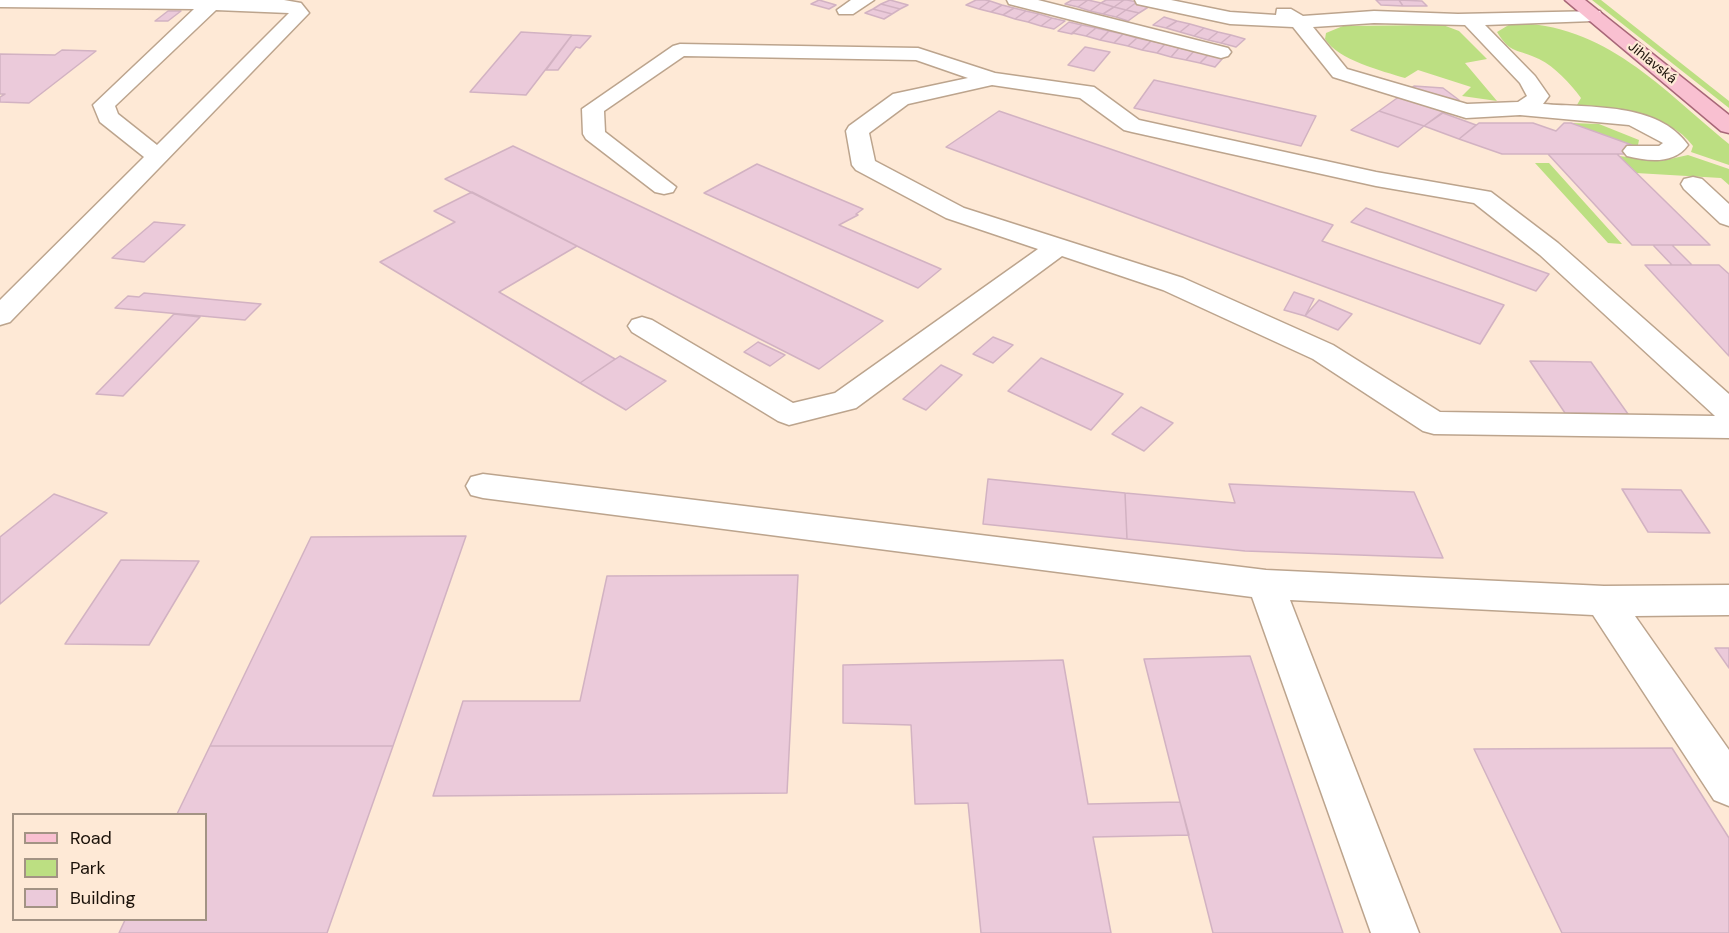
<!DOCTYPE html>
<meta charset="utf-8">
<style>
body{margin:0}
#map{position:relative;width:1729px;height:933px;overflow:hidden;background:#fee9d6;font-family:"DM Sans",sans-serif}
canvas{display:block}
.legend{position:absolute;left:12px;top:813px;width:195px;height:108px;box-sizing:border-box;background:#fee9d6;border:2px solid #a39384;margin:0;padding:8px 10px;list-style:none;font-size:18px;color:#1a1109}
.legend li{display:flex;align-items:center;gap:12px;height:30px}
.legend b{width:30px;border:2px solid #a39384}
</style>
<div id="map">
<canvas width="1729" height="933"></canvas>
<ul class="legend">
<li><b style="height:8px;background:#f9c0d1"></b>Road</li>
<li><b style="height:16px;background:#bcdf82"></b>Park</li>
<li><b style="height:16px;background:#ebcada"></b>Building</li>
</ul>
</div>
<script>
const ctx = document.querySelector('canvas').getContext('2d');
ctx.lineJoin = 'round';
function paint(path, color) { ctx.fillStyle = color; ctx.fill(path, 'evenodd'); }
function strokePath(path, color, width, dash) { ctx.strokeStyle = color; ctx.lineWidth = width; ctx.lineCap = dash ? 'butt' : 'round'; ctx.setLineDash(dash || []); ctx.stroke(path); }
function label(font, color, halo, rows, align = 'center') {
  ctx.font = font + ' "DM Sans",sans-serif'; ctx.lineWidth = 4.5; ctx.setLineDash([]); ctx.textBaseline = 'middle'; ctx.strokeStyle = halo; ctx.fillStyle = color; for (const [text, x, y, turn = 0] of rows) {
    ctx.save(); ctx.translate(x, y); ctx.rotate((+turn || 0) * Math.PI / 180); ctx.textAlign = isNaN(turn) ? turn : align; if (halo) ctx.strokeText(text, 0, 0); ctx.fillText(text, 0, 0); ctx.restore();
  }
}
paint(new Path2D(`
 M1592,0h9l128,101v7z
 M1512,23c93,0 150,66 217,121v21l-38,-13 2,-6c-25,-35 -80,-31 -119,-36l7,-12c-11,-15 -26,-31 -42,-39 -22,-11 -28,-4 -42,-27z
 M1443,25l16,6 28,28 -22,4 32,38 -35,-5 9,-9 -53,-17 -13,8c-23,-7 -67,-18 -80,-39l1,-6 17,-7z
 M1571,123l28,1 40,16 -1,5h-6z
 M1688,155l41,14v16l-8,-7 -85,-5 -17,-17 42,5z
 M1535,163h14l73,81 -14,-1z`), '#bcdf82');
const building = new Path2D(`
 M819,0l17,5 -7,4 -18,-5z
 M890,0l18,5 -8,4 -19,-5z
 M976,0h9l5,1 -11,8 -13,-4z
 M1072,0h16l-10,7 -13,-3z
 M1088,0l13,3 -11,8 -12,-4z
 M1106,0h18l-10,7 -13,-4z
 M1124,0h3l10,2 -11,8 -12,-3z
 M1376,0h23l4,6 -22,-1z
 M1399,0l23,1 5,5h-24z
 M990,1l12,4 -11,7 -12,-3z
 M1137,2l13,4 -11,7 -13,-3z
 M1101,3l13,4 -11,7 -13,-3z
 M881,4l19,5 -8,5 -19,-5z
 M1002,5l12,3 -11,7 -12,-3z
 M1114,7l12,3 -10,7 -13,-3z
 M1014,8l12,3 -11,8 -12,-4z
 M873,9l19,5 -8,5 -19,-6z
 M1126,10l13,3 -11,8 -12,-4z
 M168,11h13l-13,10h-13z
 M1026,11l13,3 -11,8 -13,-3z
 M1039,14l13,4 -11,8 -13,-4z
 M1164,17l13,4 -11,7 -13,-3z
 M1052,18l13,3 -11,8 -13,-3z
 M1177,21l13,3 -10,8 -14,-4z
 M1069,22l13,3 -10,9 -14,-3z
 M1190,24l14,4 -10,8 -14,-4z
 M1082,25l14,3 -10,8 -14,-3z
 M1096,28l13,3 -9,9 -14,-4z
 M1204,28l14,4 -10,8 -14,-4z
 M1109,31l14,3 -9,9 -14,-3z
 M521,32l51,3 -46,60 -56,-3z
 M1218,32l13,3 -10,8 -13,-3z
 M1123,34l14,4 -9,8 -14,-3z
 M572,35l19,1 -11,12 -4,-1 -18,23h-12z
 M1231,35l14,4 -9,8 -15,-4z
 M1137,38l14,3 -9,9 -14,-4z
 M1151,41l14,3 -8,9 -15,-3z
 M1165,44l14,4 -8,9 -14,-4z
 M1085,47l25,5 -16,19 -26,-6z
 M1179,48l15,3 -8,9 -15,-3z
 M62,50l34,1 -67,52 -29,-1v-5l5,-3h-5v-40l55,1z
 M1194,51l15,3 -9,9 -14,-3z
 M1209,54l14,4 -8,9 -15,-4z
 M1154,80l162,36 -15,30 -167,-38z
 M1414,86l29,2 16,12 -35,26 -45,-15z
 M999,111l334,114 -11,16 182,64 -24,39 -534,-197z
 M1379,111l45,15 -26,21 -47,-17z
 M1443,113l33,12 -17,14 -35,-13z
 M1479,123h54l23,8 8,-8h7l61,22 -8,9h-122l-43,-15z
 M513,146l370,175 -64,48 -374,-190z
 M1548,154h69l93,91h-78z
 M757,164l106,45 -7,5 2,1 -19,10 102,44 -23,19 -214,-95z
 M472,192l105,54 -78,46 116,67 -35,24 -200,-121 75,-40 -21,-11z
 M1366,208l183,66 -13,17 -185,-69z
 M154,222l31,3 -41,37 -32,-4z
 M1653,245h19l20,20h-20z
 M1645,265h74l10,9v82z
 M1294,292l20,7 -9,17 -21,-6z
 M144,293l117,11 -16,16 -130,-12 13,-12 11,1z
 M1319,300l33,14 -14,16 -33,-14z
 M174,314l26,3 -77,79 -27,-2z
 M993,337l20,8 -20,18 -20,-9z
 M758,342l27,13 -15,11 -26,-14z
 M620,356l46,25 -40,29 -46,-27z
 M1041,358l82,36 -32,36 -83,-39z
 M1530,361l61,1 37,52 -63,-1z
 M941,365l21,10 -36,35 -23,-11z
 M1141,407l32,16 -29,28 -32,-17z
 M988,479l137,14 2,46 -144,-15z
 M1229,484l185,8 29,66 -198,-7 -118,-12 -2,-46 110,10z
 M1622,489l59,1 29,43 -62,-1z
 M54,494l53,19 -107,91v-67z
 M466,536l-73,210h-183l101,-209z
 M121,560l78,1 -50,84 -84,-1z
 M798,575l-11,218 -354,3 30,-95h117l27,-125z
 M1715,648h14v20z
 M1250,656l93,277h-130l-69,-274z
 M1063,660l25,144 92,-2 9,33 -96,2 18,96h-130l-13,-130 -53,1 -4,-79 -68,-2v-58z
 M210,746h183l-66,187h-208l6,-13h81v-106h-29z
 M1672,748l57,90v95h-167l-88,-184z`);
paint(building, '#ebcada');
strokePath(building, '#d2b2c2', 1.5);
const minor = new Path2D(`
 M0,0h284l17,3 8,10 -299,309 -10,3v-25l144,-143 -44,-35 -7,-17 101,-96 -194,-2zM216,10l73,3 -132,132 -39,-31 -3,-8z
 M851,0h23l-21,14h-14l-2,-4z
 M1007,0h31l190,48 3,4 -3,4 -7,2 -212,-54z
 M1135,0h36l59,12 46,3 1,-6h14l12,7 71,-5 84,3 142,-3 2,4 -9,6 -108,4 50,51 14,20 -6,8c47,4 115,-2 145,41 -14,20 -41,16 -61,11l-4,-5 4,-5h32l4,-3 -34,-18 -109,-10 -54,3 -133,-41 -40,-50 -63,-3 -93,-20zM1374,23l91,2 55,58 7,13 -9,6 -51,2 -120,-35 -34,-42z
 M680,44l238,4 77,25 99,14 45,33 237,52 115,20 67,51 171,151v44l-295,-4 -11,-3 -110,-72 -150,-69 -101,-34 -206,152 -67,17 -11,-4 -146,-89 -4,-6 4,-6 10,-3 10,3 141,83 42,-10 203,-144 -92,-31 -90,-48 -4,-5 -6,-34 3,-5 44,-32 75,-16 -52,-18 -232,-4 -80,55 1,21 71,55 -3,5 -9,2 -9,-2 -69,-53 -3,-5 -1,-25 91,-63zM992,85l88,13 44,32 8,2 244,54 98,17 66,52 175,161 -275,-4 -107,-67 -150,-67 -219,-70 -89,-47 -6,-28 39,-29z
 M1693,177l9,2 27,25v22l-9,-3 -36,-34 -3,-5 3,-5z
 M483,474l783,96 338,16 125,-1v30l-94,1 94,134v56l-15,-6 -121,-185 -303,-15 129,333h-48l-119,-336 -769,-99 -12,-3 -5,-9 5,-9z`);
const major = new Path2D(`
 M1565,0h20l144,115v18l-8,-2z`);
strokePath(minor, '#bca48d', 3);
strokePath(major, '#a86778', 3);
paint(minor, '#fff');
paint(major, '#f9c0d1');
label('14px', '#1a1109', '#fee9d6', [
 ["Jihlavská",1652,63,39]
]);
</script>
